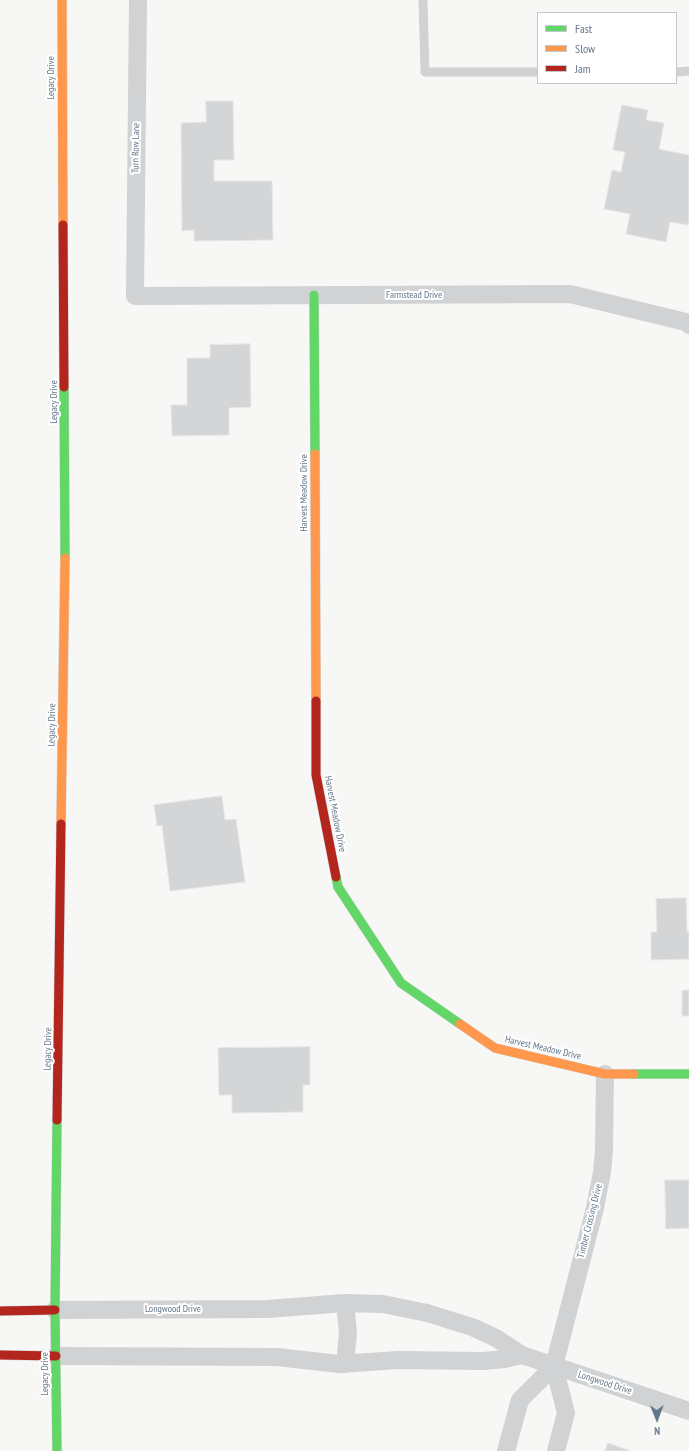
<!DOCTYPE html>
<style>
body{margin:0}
#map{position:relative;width:689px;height:1451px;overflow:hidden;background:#f7f7f6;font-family:"PT Sans Narrow",sans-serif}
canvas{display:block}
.legend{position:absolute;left:537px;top:12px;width:140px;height:72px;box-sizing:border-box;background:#fff;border:1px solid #c1c8d0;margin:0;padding:5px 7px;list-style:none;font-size:12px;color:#647689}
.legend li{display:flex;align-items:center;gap:8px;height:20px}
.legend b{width:20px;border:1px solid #c1c8d0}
.north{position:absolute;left:637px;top:1399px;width:40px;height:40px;-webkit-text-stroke:3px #fff;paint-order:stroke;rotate:179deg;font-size:11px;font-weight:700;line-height:16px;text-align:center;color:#647689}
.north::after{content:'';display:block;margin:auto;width:14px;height:18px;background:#647689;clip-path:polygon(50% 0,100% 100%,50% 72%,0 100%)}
</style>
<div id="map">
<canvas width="689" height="1451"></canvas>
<ul class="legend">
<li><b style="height:5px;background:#63d668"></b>Fast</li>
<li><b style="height:5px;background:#ff974d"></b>Slow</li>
<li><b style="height:5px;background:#b3261e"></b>Jam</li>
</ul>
<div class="north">N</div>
</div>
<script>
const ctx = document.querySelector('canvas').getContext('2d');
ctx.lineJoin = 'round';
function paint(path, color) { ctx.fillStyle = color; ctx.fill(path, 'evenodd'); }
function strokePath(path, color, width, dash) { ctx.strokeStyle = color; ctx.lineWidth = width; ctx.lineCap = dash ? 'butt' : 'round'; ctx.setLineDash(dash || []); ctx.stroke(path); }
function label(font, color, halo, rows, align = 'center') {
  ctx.font = font + ' "PT Sans Narrow",sans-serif'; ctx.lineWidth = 4; ctx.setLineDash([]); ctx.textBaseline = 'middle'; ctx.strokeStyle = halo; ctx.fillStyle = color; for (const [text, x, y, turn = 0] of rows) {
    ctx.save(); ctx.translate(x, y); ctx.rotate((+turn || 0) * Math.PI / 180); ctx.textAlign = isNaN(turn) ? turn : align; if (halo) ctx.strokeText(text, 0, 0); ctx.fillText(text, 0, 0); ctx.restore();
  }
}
const building = new Path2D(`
 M206,101h27l1,59h-20v21h58l1,59 -79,1v-11l-12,1 -1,-108 25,-1z
 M622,105l26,5 -2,10 18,3 -5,26 30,6v64l-1,6 -18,-3 -4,20 -40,-8 4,-20 -26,-5 8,-39 9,2 4,-20 -12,-2z
 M250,344l1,63 -22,1v27l-57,1 -1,-31h16v-47h23v-13z
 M222,796l3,24 11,-1 9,63 -75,9 -8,-66 -5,1 -3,-21z
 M686,898l1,34 2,-1v28l-38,1v-28h6l-1,-33z
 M689,990v26h-7v-25z
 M310,1047v38h-7v27l-71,1v-18h-13l-1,-47z
 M665,1180h24v48l-23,1z
 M608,1443l23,8h-26z`);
paint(building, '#d4d5d6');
strokePath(building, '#e6e6e6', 1);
const fast = new Path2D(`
 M314,295l1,159
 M64,387l1,171
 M336,877l2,10 63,96 59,41
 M634,1074h55
 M57,1451l-2,-141 2,-190`);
const slow = new Path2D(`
 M62,0l1,225
 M315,454l1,247
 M61,824l4,-266
 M460,1024l35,24 110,26h29`);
const jam = new Path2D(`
 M63,225l1,162
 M316,701v74l20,102
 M57,1120l4,-296
 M0,1311l55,-1
 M0,1355l56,1`);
strokePath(fast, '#d2d4d6', 10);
strokePath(slow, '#d2d4d6', 10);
strokePath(jam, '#d2d4d6', 10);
strokePath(new Path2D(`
 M423,0l2,72h113
 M676,72l13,-1`), '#d1d2d3', 9);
strokePath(new Path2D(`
 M138,0l-3,296 435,-2 116,28 3,3
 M55,1310l212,-1 78,-6 38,1 44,9 45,14 24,11 26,17 167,56
 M56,1356l221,1 62,7 59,-4 85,1 22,-2 17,-4
 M345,1364l3,-31 -3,-30
 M506,1451l14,-51 34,-34
 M556,1451l10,-38 -12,-47 41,-158 7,-36 2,-22 1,-76`), '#d1d2d3', 18);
strokePath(fast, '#63d668', 9);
strokePath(slow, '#ff974d', 9);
strokePath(jam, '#b3261e', 9);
label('10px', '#647689', '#fff', [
 ["Legacy Drive",51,78,-90],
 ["Turn Row Lane",136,148,-89],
 ["Farmstead Drive",414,295],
 ["Legacy Drive",54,402,-90],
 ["Harvest Meadow Drive",304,493,-90],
 ["Legacy Drive",52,725,-89],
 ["Harvest Meadow Drive",335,814,79],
 ["Harvest Meadow Drive",543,1048,13],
 ["Legacy Drive",48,1049,-89],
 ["Timber Crossing Drive",590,1221,-76],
 ["Longwood Drive",173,1309],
 ["Legacy Drive",45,1374,-90],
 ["Longwood Drive",605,1383,18]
]);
</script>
